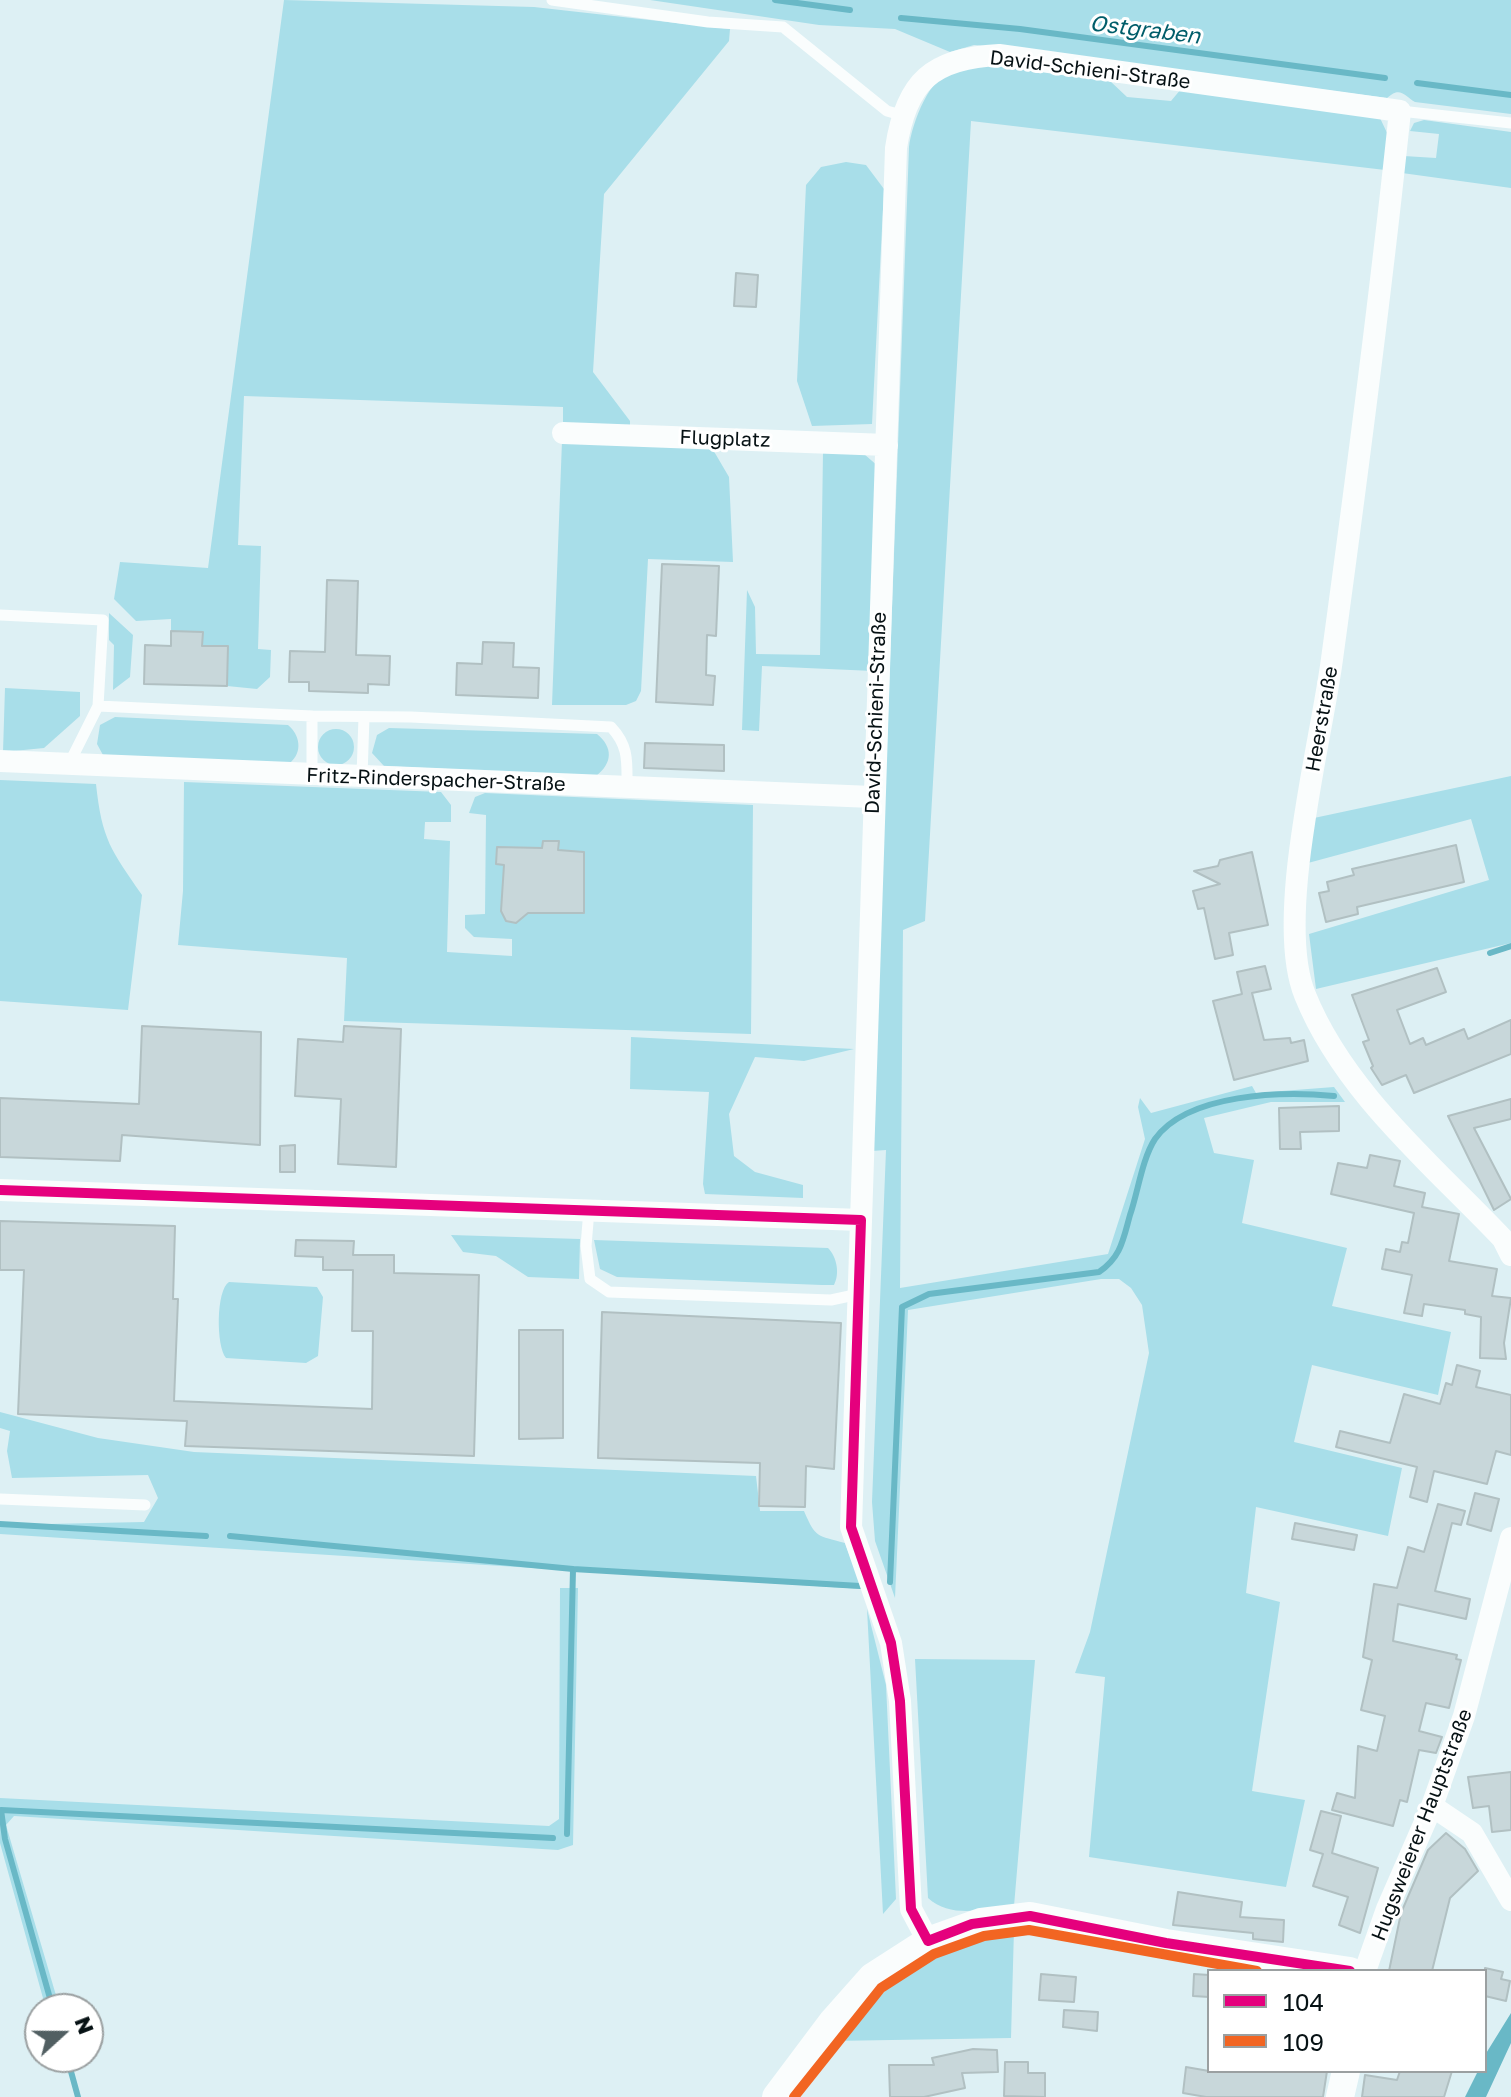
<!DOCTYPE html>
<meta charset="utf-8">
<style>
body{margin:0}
#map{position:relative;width:1511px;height:2097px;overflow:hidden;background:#ddf0f4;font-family:"Golos Text",sans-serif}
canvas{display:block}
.legend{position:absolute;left:1207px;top:1969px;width:280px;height:104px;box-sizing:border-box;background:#fff;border:2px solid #9ba0a1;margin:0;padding:10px 14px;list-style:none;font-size:24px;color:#061114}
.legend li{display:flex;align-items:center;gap:16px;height:40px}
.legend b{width:40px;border:2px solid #9ba0a1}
.north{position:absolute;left:24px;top:1993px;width:80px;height:80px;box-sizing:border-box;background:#fff;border:2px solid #9ba0a1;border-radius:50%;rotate:69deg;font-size:22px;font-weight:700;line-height:32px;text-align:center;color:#061114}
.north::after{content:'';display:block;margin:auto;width:28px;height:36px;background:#515f62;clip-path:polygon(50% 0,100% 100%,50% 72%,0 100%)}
</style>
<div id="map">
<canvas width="1511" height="2097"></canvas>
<ul class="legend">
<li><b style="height:10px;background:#e5007d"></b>104</li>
<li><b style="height:10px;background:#f26522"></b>109</li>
</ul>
<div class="north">N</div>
</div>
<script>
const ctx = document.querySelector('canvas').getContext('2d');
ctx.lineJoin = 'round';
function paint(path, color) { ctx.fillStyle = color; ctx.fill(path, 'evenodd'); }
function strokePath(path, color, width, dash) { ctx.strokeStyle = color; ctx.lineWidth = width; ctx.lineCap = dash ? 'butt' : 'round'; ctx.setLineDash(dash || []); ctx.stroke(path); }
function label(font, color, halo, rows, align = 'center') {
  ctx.font = font + ' "Golos Text",sans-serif'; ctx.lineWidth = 6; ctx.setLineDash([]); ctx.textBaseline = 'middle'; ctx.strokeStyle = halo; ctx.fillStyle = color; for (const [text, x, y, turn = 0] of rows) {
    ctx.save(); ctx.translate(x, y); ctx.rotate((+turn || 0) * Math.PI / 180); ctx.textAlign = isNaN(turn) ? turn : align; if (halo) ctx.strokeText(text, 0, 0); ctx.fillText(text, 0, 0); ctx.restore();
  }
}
paint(new Path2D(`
 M284,0l250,7 196,22 -1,12 -125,153 -11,178 37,49v7l-67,-4v-17l-319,-11 -6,149 23,1 -3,103 13,1 -1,27 -13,12 -30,-3 1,-40h-20v9h-6v-23l-31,-1v-12l-35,2 -22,-22 6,-37 88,6z
 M650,0h861v114l-96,-12c-11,-7 -15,-16 -28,-4l-398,-52 -15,-1 -24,7 -55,-23 -76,-4z
 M996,66l113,14 18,17 44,4 10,-12 199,29 9,19 -4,33 -414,-49 -46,800 -22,9 -3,358 208,-34 37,-115 -7,-32 2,-9 11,15 101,-27 4,7 78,-6 11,15h-74l-67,16 10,35 40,7 -12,63 105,25 -15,58 119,26 -13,63 -126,-30 -18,77 108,26 -14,68 -132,-29 -10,86 34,9 -28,189 53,9 -19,87 -197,-30 16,-180 -30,-4 15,-41 59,-279 -7,-48 -11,-17 -12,-9h-18l-193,31 -13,288 -20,-57 -3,-39 14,-352 -14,1 37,-1004c3,-24 21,-73 48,-79 12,-3 27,-2 39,-2z
 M1424,120l87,12v56l-109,-15 2,-17 32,2 3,-24 -29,-3 4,-8z
 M846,162l20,3 18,24 -12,235 -60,2 -15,-45 9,-196 15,-18z
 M562,441l150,7 17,29 4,85 -85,-3 -7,132 -5,10 -10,4h-74z
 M823,452l41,2 15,13 -6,204 -111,-5 -3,65 -17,-1 5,-140 8,17 1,47 64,1z
 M109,613l24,22 -3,42 -17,13 1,-45 -5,-5z
 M5,688l75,4v24l-36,32 -41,4z
 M115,717l173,8c12,10 15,27 2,38l-187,-8 -6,-11 3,-19z
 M389,728l208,6c16,13 16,29 -1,42l-212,-10 -12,-13 5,-18z
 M318 747a18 18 0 1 1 36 0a18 18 0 1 1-36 0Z
 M1511,776v167l-195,46 -7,-55 180,-54 -18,-61 -163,44 6,-45z
 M0,780l96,4c6,56 15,66 46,111l-14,115 -128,-9z
 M184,782l257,10 10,13v17h-26l-1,17 26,2 -3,111 65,4v-17l-38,-2 -9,-9v-13l20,-1 1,-99 -17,-2 6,-16 10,-4 268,12 -2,229 -407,-13 3,-63 -169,-13 5,-54z
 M631,1037l223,12 -50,12 -49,-4 -26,57 5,42 21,16 48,13v13l-98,-4 -2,-10 6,-92 -79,-3z
 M451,1235l129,4 -1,40 -51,-2 -32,-21 -33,-4z
 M594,1240l234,8c9,9 12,26 6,37h-12l-205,-8 -17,-8z
 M229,1282l88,5 6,10 -5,59 -12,7 -80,-5c-10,-12 -10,-68 3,-76z
 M0,1412l98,26 96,14 562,24 4,35h44c12,28 13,24 41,32l17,46 -862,-55v-9l144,-3 14,-24 -10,-23 -136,3 -5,-27 3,-20 -10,-3z
 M560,1588h18l-5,257 -15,5 -544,-34 -8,9 54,184h-14l-46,-166v-45l549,28 10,-7z
 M867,1609l19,76 10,214 -13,15z
 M915,1659l120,1 -21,246c-30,3 -63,13 -86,-8z
 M1014,1929l-3,109 -179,3c39,-31 75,-81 121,-99 19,-7 41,-10 61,-13z`), '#a8dee9');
paint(new Path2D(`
 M1511,2013v30l-25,54h-21l13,-26h7v-16z`), '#69b8c6');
strokePath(new Path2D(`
 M775,0l75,10
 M901,18l119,11 365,49
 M1417,83l94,12
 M1490,953l21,-7
 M0,1524l206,12
 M230,1536l343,33
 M890,1582l12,-275 27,-13 170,-22c22,-15 24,-32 31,-57 8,-23 12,-56 25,-76 33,-46 128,-48 179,-43
 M567,1834l6,-265 287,17
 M53,2009l-48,-170 -4,-29 552,28
 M67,2057l11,40`), '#69b8c6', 6);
const building = new Path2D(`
 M736,273l22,2 -2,32 -22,-1z
 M662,564l57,2 -3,70 -9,-1 -1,40 9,1 -2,29 -57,-3z
 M327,580l31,1 -2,74 34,1 -1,29 -21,-1v9l-59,-2v-9h-20l1,-31 35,1z
 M171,631l32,1 -1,14h26l-1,40 -83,-2 1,-39 26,1z
 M483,642l31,1 -1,24 26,1 -1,30 -82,-3 1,-32 25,1z
 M645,743l79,2v26l-80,-3z
 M543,841h16l-1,9 26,2v61h-56l-12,10 -10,-2 -5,-10 3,-46 -8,-1 1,-17 45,1z
 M1456,845l8,37 -107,25 1,7 -32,8 -7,-29 10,-2 -2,-9 27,-7 -2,-6z
 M1252,852l16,73 -39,8 4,22 -18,4 -11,-51 -6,1 -5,-18 27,-7 -26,-13 24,-5 2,-6z
 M1265,966l6,23 -19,4 12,47 26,-2 1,5 13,-3 4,21 -74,19 -21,-79 29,-7 -5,-22z
 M1437,968l9,24 -49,18 13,34 13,-6 3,7 38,-16 4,10 43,-19v34l-97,39 -8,-18 -24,10 -11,-17 2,-2 -10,-24 6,-2 -17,-45z
 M142,1026l119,6 -1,113 -138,-10 -2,26 -120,-4v-59l139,6z
 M344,1026l57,3 -5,138 -58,-3 3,-65 -46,-3 3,-57 45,3z
 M1511,1099v20l-37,9 37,71 -17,11 -46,-94z
 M1339,1106v25l-39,1 1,17h-21l-1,-41z
 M295,1145v27h-15v-26z
 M1370,1155l30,6 -6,25 31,7 -3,14 37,7 -10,47 48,8 -5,27 19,2 -7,45 2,16 -26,-1 1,-41 -16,-3v-4l-41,-6 -2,12 -18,-3 8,-38 -30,-6 4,-20 14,3 2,-10 6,1 6,-30 -83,-19 7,-31 29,5z
 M0,1221l175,5 -2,73h5l-4,102 198,8 1,-78h-21l1,-61h-30v-13l-28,-1 1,-16 58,1 -1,14h41v18l85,2 -5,181 -289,-10 2,-25 -169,-7 6,-144h-24z
 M602,1312l239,11 -7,146 -28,-3 -1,41 -46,-1 1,-43 -162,-5z
 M519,1330h44v108l-44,1z
 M1457,1365l23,6 -4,16 35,8v60l-15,-4 -9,33 -53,-13 -7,31 -17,-5 7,-30 -81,-20 4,-16 50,12 14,-49 36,10 6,-21 6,2z
 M1475,1493l24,6 -8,32 -24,-7z
 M1438,1504l27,7 -4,14 -9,-2 -17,68 35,8 -4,20 -68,-15 -5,37 64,14 -1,4 5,1 -12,48 -23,-5 -7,28 23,6 -6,16 -17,-3 -12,52 -7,-2 -7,26 -61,-16 5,-17 18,5 3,-52 19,5 8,-35 -24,-6 11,-50 -9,-3 11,-73 23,4 11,-41 16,5z
 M1295,1523l62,12 -3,15 -62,-11z
 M1511,1772v58l-19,2 -3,-26 -16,2 -5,-31z
 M1321,1811l20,5 -9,37 46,15 -18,65 -21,-8 9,-28 -35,-11 10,-32 -13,-4z
 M1446,1833l19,16 13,22 -28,27 -18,73h-43l12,-58 27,-63z
 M1178,1892l64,10 -2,15 44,3 -1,22 -30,-3v-6l-80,-8z
 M1485,1968l18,4 -2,7 9,2 -4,20 -21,-5z
 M1041,1974l35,3 -2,25 -35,-2z
 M1194,1974l15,1v22l-16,-1z
 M1064,2010l34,2 -1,19 -34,-4z
 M973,2049l24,1 1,22 -36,1 3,15 -41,9h-34l-1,-32h45l-2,-7z
 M1005,2062h23v11h17v24l-41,-1z
 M1186,2067l23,4h118l-4,26h-117l-23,-4z
 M1400,2071h52l-8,26h-82l3,-22 32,5z`);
paint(building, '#c8d7da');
strokePath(building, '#b1c0c2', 2);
strokePath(new Path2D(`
 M552,0l156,22 75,5 104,84 14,4
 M1400,111l111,12
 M0,615l103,5 -5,86 -29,58
 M98,706l214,10
 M312,775v-59l99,1 200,10c18,19 16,35 16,60
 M362,776l2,-59
 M589,1210l-3,36 4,33 19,13 222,8 28,-6
 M0,1499l145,6`), '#fafdfd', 11);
strokePath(new Path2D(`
 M563,433l324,12
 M0,761l872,36
 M0,1190l861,30
 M1432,1806l40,27 39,67
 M928,1941l-17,-32 -11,-208 -9,-58 -40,-116 45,-1379c10,-67 37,-90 103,-93l401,56c-19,183 -43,365 -68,548 -11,85 -58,260 -27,336 39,97 127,169 198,244l8,16
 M1365,1971l22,-62 45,-103 32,-90 47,-178`), '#fafdfd', 22);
strokePath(new Path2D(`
 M776,2097l57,-76 39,-44 56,-36 53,-19 49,-6 136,27 184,28
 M1340,2097l6,-26`), '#fafdfd', 28);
strokePath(new Path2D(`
 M0,1190l861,30
 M861,1220l-10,307 40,116 9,58 11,208 17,32
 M928,1941l44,-17 58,-8 136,27 184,28`), '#e5007d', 10);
strokePath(new Path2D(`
 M794,2097l87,-109 53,-34 50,-18 45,-6 228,41`), '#f26522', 10);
label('20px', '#061114', '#fff', [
 ["David-Schieni-Straße",1090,70,7],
 ["Flugplatz",725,439,2],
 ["David-Schieni-Straße",876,713,-88],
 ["Heerstraße",1322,719,-80],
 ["Fritz-Rinderspacher-Straße",436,780,2],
 ["Hugsweierer Hauptstraße",1422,1825,-69]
]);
label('italic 22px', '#005d6a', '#fff', [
 ["Ostgraben",1145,30,7]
]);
</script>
